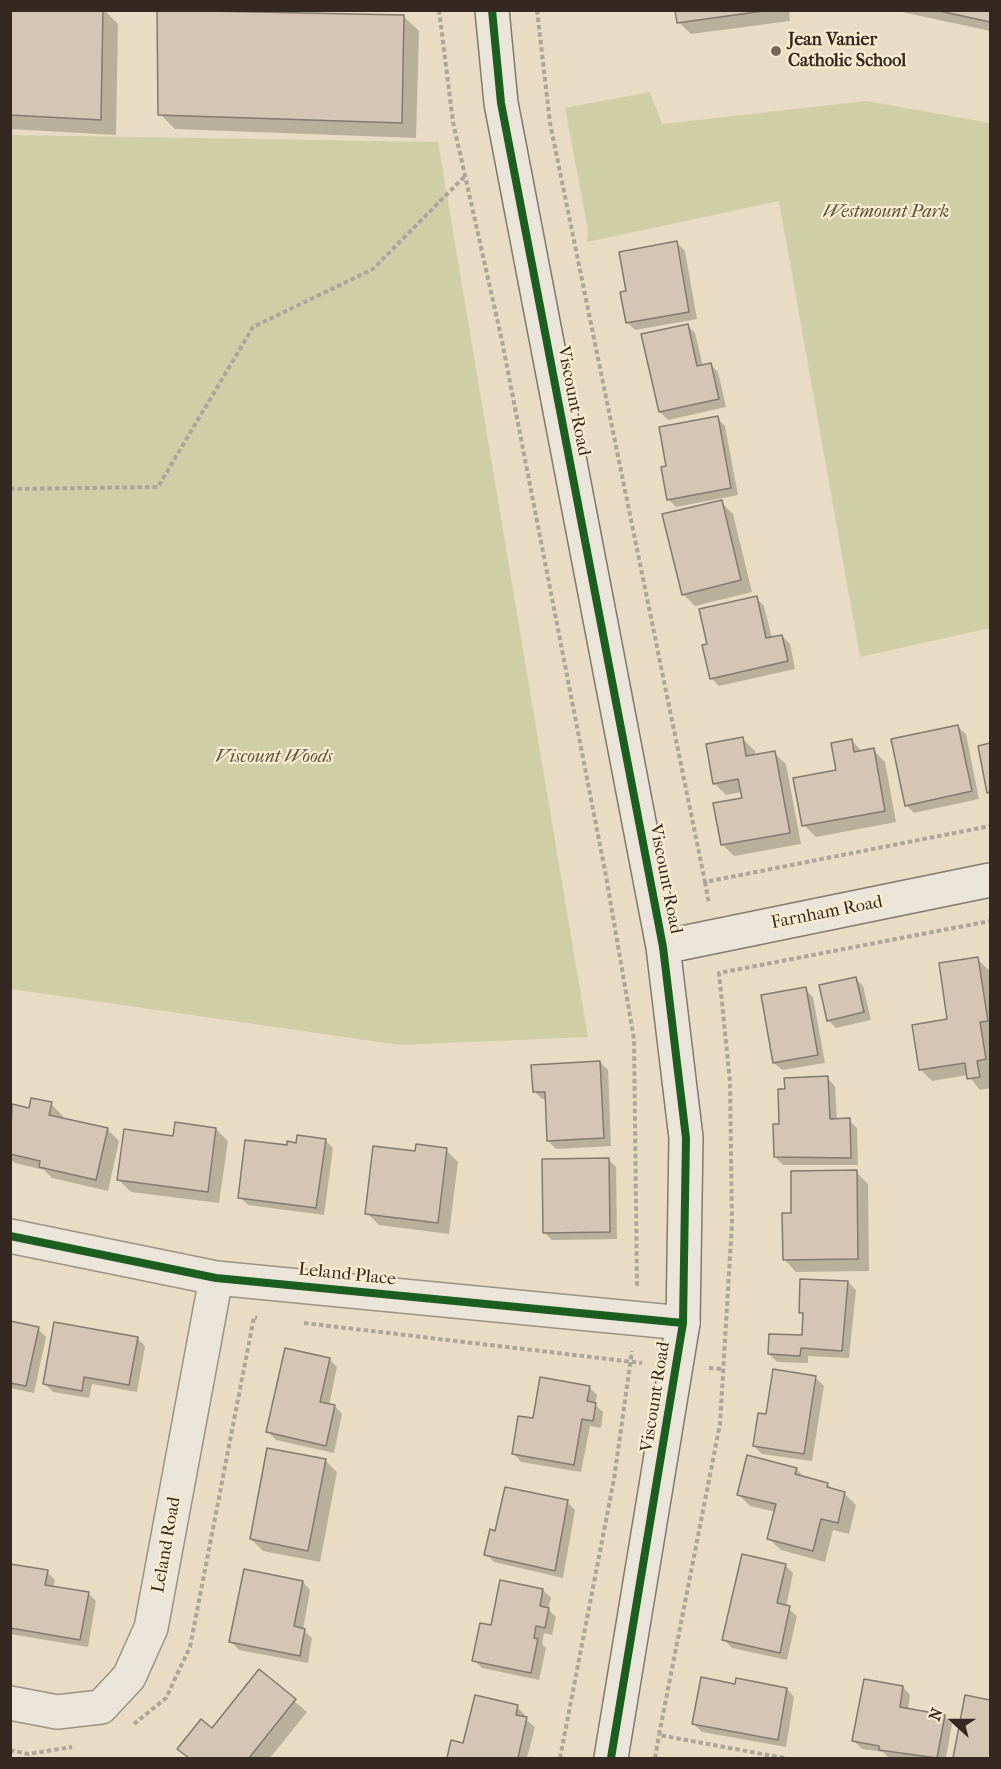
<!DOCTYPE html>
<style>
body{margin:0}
#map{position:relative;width:1001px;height:1769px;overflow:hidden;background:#e8dcc4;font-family:"IM FELL French Canon",serif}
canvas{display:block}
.frame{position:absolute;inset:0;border:12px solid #352820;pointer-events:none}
.north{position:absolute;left:923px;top:1691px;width:60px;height:60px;-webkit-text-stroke:4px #faeccf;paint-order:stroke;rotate:291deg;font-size:16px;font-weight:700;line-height:24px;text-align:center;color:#352820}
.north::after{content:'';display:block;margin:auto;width:21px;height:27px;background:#352820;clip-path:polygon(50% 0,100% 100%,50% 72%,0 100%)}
</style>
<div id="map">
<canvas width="1001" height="1769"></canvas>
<div class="frame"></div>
<div class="north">N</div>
</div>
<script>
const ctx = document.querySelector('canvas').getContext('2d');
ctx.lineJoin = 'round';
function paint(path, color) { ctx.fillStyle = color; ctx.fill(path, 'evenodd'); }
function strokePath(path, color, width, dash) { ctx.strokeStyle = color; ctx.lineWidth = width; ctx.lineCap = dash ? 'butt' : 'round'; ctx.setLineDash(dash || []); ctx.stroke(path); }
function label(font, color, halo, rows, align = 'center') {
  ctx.font = font + ' "IM FELL French Canon",serif'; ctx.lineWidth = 4.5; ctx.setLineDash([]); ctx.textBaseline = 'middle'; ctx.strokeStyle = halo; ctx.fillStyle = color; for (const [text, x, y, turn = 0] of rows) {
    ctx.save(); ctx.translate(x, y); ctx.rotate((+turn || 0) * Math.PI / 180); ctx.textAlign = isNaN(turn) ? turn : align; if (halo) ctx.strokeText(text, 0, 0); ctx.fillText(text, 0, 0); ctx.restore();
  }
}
paint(new Path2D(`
 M650,92l12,32 204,-23 124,22v505l-130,29 -81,-456 -192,41 1,-12 -23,-122z
 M11,135l427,7 150,895 -188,8 -389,-56z`), '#d0cea6');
paint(new Path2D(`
 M10,10h94l14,14 -2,111 -106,-6z
 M677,10h112l1,11 -99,13 -12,-12z
 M893,10h97v21z
 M403,16l16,15 -3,107 -241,-9 -15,-15z
 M677,243l8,8 12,68 -62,11 -8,-8 1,-30z
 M687,325l8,8 8,33 7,-2 8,8 8,35 -58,13 -8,-8z
 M717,418l8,8 13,69 -62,12 -8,-8v-32z
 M721,502l12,12 19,78 -57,14 -12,-12z
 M756,598l8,8 8,32 10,-2 8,8 5,25 -76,17 -8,-8 -2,-33z
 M958,727l8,7 13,65 -65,14 -8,-8z
 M743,739l12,12v5l19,-3 12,11 15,80 -67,12 -12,-12 22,-45 -2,-7 -16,3 -12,-12z
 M852,741l11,11 10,-2 12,12 11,60 -80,15 -12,-12 34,-54z
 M990,745v49l-10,-47z
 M977,959l12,11 1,7v111l-10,2 -12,-15 -36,6 -12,-12 29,-48z
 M855,978l8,8 8,34 -35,8 -8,-8z
 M805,989l8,8 12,66 -43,7 -8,-7z
 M600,1062l8,8 3,76 -55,3 -8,-8 -1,-42h-5l-8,-8z
 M827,1078l8,8 2,34h12l8,8 1,37h-75l-8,-8 11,-67z
 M51,1104l12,12 -1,3 45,10 12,12 -11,50 -56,-13 -8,-8 -29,-7 -5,-4 3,-53 17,4z
 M216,1129l12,12 -9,62 -88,-11 -12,-12z
 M325,1140l8,8 -9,67 -76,-10 -8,-8 48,-50z
 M446,1150l12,12 -9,72 -70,-9 -12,-12 50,-60z
 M608,1159l8,8 1,72 -65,1 -8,-8z
 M856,1172l12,12 1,87 -73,1 -11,-12 8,-46z
 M848,1282l8,8 -7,68 -41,-2v7l-31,-1 -8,-8 35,-17 1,-21 -5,-4z
 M10,1322l28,7 8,8 -12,56 -24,-5z
 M137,1338l8,8 -8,46 -45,-8 -3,14 -36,-6 -8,-8z
 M329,1359l8,8 -8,38 6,1 7,8 -8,39 -58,-13 -8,-8z
 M816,1378l8,8 -12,75 -50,-7 -8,-8 13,-30z
 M589,1387l8,8 -2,10 8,7 -2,16 -11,-2 -9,46 -60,-10 -7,-8 21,-34z
 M325,1460l12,12 -17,90 -57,-11 -12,-12z
 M796,1469l9,9 22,6 6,6 11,3 12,12 -7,29 -16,-4 -8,32 -44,-12 -12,-11 7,-27 -26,-6 -12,-12z
 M567,1502l8,8 -12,68 -69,-16 -8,-8 10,-22z
 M10,1565l37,7 8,8 -2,8 35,5 8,8 -8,46 -78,-13z
 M785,1565l8,8 -7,34 11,9 -10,44 -55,-12 -8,-8z
 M303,1582l7,8 -7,40 9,8 -4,25 -69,-13 -8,-8z
 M543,1590l8,8 -3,11 8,8 -4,18 -8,-2 -2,11 4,4 -7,32 -57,-12 -8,-8 18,-34z
 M259,1671l48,41 -37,46h-81l-10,-10 33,-18z
 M737,1685l50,4 7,8 -8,50 -84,-15 -8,-8z
 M903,1687l7,8 -2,15 36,6 8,8 -6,34 -58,-1 -5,-5 -21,-3 -8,-8z
 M967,1696l23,5v57h-36z
 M517,1707l8,8 -1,3 11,9 -8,31h-78l4,-16 12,3z`), '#0003');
const building = new Path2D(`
 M10,10h93l-2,110 -91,-5z
 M157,10l247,5 -2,108 -244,-8z
 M675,10h96l-94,13z
 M935,10h55v12z
 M677,241l12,71 -63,11 -6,-31 6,-1 -7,-39z
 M688,324l9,42 14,-3 8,36 -60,13 -18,-78z
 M718,416l13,72 -64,12 -6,-33 5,-1 -7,-39z
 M722,500l19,80 -59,15 -20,-81z
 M757,596l9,42 16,-3 6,26 -78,18 -8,-34 5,-1 -8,-35z
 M958,725l14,66 -67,15 -14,-67z
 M743,737l3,19 29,-5 15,82 -69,12 -8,-42 29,-5 -4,-19 -25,5 -7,-40z
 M852,739l2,13 20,-4 11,63 -83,15 -9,-48 43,-8 -5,-27z
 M990,743v49l-3,1 -9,-47z
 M978,957l10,64 -8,1 6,37 -9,2 3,16 -13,2 -2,-16 -46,7 -7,-45 35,-6 -8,-56z
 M856,977l8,35 -37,9 -8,-36z
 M806,987l12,68 -45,8 -12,-68z
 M600,1061l4,77 -57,3 -2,-49h-12l-2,-27z
 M828,1076l2,43 20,-1 1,40 -77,-1 -1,-33h6l-1,-35h7l-1,-11z
 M31,1098l21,4 -3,13 59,13 -12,52 -57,-13 1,-6 -30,-7 2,-50 17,4z
 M175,1122l41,6 -8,64 -91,-12 7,-51 49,7z
 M297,1135l29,4 -10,69 -78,-10 7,-58 42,5v-4l9,2z
 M416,1144l31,4 -9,75 -73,-9 8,-68 42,5z
 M609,1158l1,74 -67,1 -1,-74z
 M857,1170l1,89 -75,1 -1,-47h9v-42z
 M800,1279l48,2 -6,70 -41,-3 -1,8 -32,-2 1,-20 33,1 1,-22h-4z
 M10,1321l29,6 -13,59 -16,-3z
 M54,1322l84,15 -9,48 -45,-8 -2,14 -39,-7z
 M285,1348l45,10 -10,44 15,3 -9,41 -60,-14z
 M773,1369l43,7 -12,78 -51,-8 5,-33 8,1z
 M540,1377l50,9 -3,15 9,2 -3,18 -11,-2 -8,46 -62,-11 6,-38 15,2z
 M267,1448l59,11 -18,92 -58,-12z
 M747,1455l50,13 -2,6 33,9 -1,4 18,5 -7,31 -17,-4 -8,32 -46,-12 9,-35 -39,-9z
 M505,1487l63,13 -13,71 -71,-16 6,-26 5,2z
 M742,1554l44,10 -9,39 13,3 -10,47 -58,-13z
 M10,1564l38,6 -3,15 44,7 -9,48 -70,-12z
 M244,1569l59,12 -9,45 11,3 -5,27 -71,-14z
 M500,1580l43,9 -3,17 9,2 -4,20 -9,-2 -2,12 4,1 -7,34 -59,-12 8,-38 11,2z
 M259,1669l37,30 -47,59h-60l-12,-9 24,-30 11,9z
 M701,1677l34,7 1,-6 51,10 -9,52 -86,-16z
 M864,1679l39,7 -3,21 45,8 -8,43 -58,-8v-4l-27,-5z
 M475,1695l43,10 -2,10 11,2 -9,41h-71l4,-18 12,3z
 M965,1695l25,5v58h-37z`);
paint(building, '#d5c5b5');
strokePath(building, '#827a6e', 1.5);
const street = new Path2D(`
 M10,1236l206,42 467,45
 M10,1703l47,9 44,-5 28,-30 22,-49 65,-350`);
const secondary = new Path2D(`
 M492,10l9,93 162,844 23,191 -3,185 -72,435
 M663,947l327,-67`);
strokePath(street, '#9a9284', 36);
strokePath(secondary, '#827a6e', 36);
strokePath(new Path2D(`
 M439,10l14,112 49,219 104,535 28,163 3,248
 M537,10l13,113 155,759 285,-56
 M10,489l148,-2 95,-160 120,-58 92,-93
 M705,882l4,22
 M304,1323l338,40
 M709,1368l15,1
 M134,1724l32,-26 24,-51 64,-330 3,1
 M10,1750l18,4 44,-7
 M560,1758l54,-279 18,-128
 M655,1758l4,-23
 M784,1758l-125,-23 61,-311 12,-201 -2,-141 -11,-109 271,-52`), '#aba59b', 4, [4.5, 3]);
strokePath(street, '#ebe5d9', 33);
strokePath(secondary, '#ebe5d9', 33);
strokePath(new Path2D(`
 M492,10l9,93 162,844 23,191 -3,185 -72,435
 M10,1236l206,42 467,45`), '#1b5e20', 8);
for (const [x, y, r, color] of [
 [776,51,6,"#746759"]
]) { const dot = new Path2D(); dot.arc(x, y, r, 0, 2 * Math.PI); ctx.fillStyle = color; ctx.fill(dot); strokePath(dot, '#faeccf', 2); }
label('bold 18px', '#352820', '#faeccf', [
 ["Jean Vanier",788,41],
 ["Catholic School",788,62]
], 'left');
label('italic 18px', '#574f3b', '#faeccf', [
 ["Westmount Park",886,213],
 ["Viscount Woods",274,758]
]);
label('18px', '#352820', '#faeccf', [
 ["Viscount Road",573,401,79],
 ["Viscount Road",665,879,79],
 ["Farnham Road",827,913,-11],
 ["Leland Place",347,1275,6],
 ["Viscount Road",656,1397,-81],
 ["Leland Road",167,1545,-80]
]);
</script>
